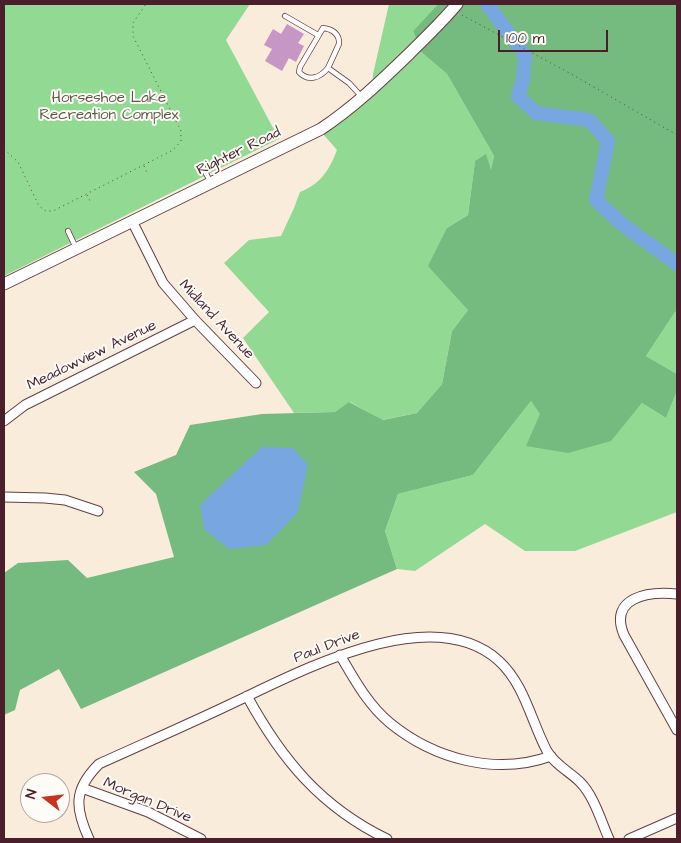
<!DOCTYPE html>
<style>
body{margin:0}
#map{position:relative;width:681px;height:843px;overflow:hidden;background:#f9ecdb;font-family:"Architects Daughter",sans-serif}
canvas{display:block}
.frame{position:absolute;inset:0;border:5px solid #4a1f2b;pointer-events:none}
.north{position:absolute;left:20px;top:773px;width:50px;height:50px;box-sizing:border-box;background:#fdfcf7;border:1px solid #b5a4a5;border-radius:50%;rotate:286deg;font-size:14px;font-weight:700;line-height:20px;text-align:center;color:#4a1f2b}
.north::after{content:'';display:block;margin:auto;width:18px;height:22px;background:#c8321e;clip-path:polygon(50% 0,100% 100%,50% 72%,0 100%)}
.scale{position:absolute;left:498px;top:30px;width:110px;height:22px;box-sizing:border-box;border:2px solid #4a1f2b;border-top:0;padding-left:6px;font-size:15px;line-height:18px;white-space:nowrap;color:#4a1f2b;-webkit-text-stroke:4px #fdfcf7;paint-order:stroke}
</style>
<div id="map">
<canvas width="681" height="843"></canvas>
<div class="frame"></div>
<div class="north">N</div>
<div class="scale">100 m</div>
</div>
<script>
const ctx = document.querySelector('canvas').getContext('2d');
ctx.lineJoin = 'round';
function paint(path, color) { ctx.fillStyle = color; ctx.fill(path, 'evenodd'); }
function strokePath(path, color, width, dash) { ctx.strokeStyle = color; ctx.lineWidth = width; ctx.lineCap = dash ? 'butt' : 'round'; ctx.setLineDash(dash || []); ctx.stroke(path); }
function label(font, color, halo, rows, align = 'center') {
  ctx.font = font + ' "Architects Daughter",sans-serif'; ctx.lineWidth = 4; ctx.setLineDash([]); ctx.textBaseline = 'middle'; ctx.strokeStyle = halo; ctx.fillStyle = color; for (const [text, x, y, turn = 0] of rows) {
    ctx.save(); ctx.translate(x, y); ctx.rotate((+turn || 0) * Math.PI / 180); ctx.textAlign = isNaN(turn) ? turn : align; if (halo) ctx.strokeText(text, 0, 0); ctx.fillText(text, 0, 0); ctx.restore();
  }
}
paint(new Path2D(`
 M4,4h246l-24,36 53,99 -275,137z
 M389,4h49l-25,27 8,21 26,22 47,82 -3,15 -16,-10 -7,54 -21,13 21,82 -16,21 -10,53 -25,29 -35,7 -32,-18 -15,10 -41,1 -51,-75 26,-26 -45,-49 25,-23 32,-4 13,-28 6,-16c20,-8 29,-21 37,-42l-14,-16 49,-41 1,-19z
 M677,311v63l-31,-18 29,-44z
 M677,391v121l-102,39h-50l-40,-27 -70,47 -18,-2 -12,-38 13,-37 75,-19 58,-74 10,12 69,28 32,-38 24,15z`), '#92da94');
paint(new Path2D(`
 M438,4h239v307l-2,1 -29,44 31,18v17l-11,27 -24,-15 -31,38 -43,12 -42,-7 14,-32 -9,-13 -58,74 -75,19 -13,37 12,38 -316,140 -22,-40 -39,21 -5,20 -11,5v-142l14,-10 50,-3 19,18 87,-21 -18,-63 -22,-22 42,-17 14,-30 72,-11 73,-2 14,-10 34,18 34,-7 25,-29 10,-53 16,-21 -40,-44 19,-38 21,-13 7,-54 11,-7 5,16 3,-14 -47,-82 -26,-22 -8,-21z`), '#75ba7e');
paint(new Path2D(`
 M262,447l31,1 15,17 -10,47 -32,33 -37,4 -25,-20 -4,-24z`), '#77a6e0');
strokePath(new Path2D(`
 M487,4l38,51 -2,25 -5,16 18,17 53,7 19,21 -12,59 27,25 54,39`), '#77a6e0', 14);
paint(new Path2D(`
 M287,24l17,10 -6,9 6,3 -8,16 -7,-4 -7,13 -17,-10 7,-12 -8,-4 9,-16 8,5z`), '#c696c5');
const service = new Path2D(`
 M285,16l33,19
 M328,68c-8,10 -20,14 -29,4l1,-5 23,-39c9,1 17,6 16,16l-11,24 21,15 13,14
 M202,166l8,15
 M68,231l8,17`);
const minor = new Path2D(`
 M132,221l31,62 32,37 61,63
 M4,421l21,-16 170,-85
 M4,497l41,1 20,2 33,11
 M677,594c-28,-3 -69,3 -53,41l53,95
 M340,655c14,24 28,50 50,68 44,36 106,53 161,33
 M247,696c35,64 74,111 140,143
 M82,788l66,24 53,27
 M89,839c-14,-31 -16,-49 10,-75 44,-20 90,-40 134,-61 68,-32 199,-103 266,-42 26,24 32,60 48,90 8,14 22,20 33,31 14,14 21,39 29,57
 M629,839l48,-21`);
const tertiary = new Path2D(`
 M4,284l317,-155c33,-22 60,-48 88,-75 16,-16 33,-32 48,-50`);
strokePath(service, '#643e45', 6);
strokePath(minor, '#643e45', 11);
strokePath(tertiary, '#643e45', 13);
strokePath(new Path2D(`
 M462,15l111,60 104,60
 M4,149l14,13 21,44 7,5h7l120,-61 8,-9v-10l-48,-95v-13l13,-19
 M144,166l4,9
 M87,195l4,8`), '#643e45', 1, [1, 4]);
strokePath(service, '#fff', 4.5);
strokePath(minor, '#fff', 9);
strokePath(tertiary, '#fff', 11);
label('15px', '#60574a', '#fdfcf7', [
 ["Horseshoe Lake",109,99],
 ["Recreation Complex",109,116]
]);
label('15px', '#4a1f2b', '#fdfcf7', [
 ["Righter Road",239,152,-26],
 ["Midland Avenue",216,320,47],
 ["Meadowview Avenue",92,356,-26],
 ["Paul Drive",327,647,-21],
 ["Morgan Drive",147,801,23]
]);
</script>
